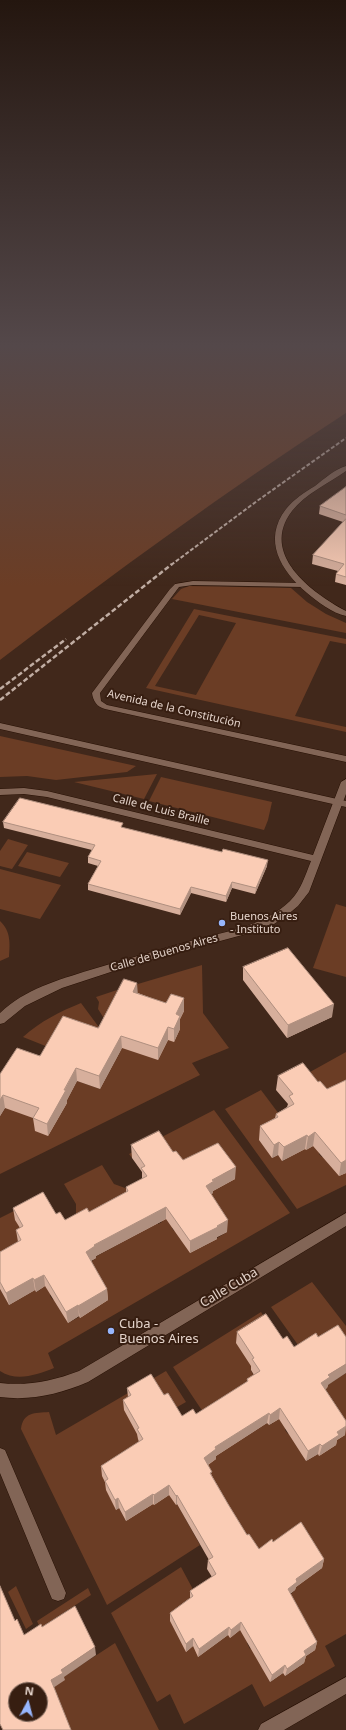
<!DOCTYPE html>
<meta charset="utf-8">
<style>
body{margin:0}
#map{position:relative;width:346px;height:1730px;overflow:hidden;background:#41281b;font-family:"Noto Sans",sans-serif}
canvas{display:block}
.north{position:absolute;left:8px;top:1682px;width:40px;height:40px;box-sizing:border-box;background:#371e11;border:1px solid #7d675b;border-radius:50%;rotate:7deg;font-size:11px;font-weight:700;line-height:16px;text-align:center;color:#e5d4cb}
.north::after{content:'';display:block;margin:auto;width:14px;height:18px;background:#97b6fd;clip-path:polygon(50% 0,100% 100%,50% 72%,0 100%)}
</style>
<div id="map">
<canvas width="346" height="1730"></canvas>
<div class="north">N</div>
</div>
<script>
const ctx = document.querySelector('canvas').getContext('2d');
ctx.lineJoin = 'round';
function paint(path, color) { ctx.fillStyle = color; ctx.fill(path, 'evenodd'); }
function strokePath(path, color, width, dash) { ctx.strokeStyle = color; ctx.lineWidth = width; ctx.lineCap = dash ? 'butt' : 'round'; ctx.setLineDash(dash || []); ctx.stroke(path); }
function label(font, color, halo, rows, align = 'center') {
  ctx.font = font + ' "Noto Sans",sans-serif'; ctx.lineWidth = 4; ctx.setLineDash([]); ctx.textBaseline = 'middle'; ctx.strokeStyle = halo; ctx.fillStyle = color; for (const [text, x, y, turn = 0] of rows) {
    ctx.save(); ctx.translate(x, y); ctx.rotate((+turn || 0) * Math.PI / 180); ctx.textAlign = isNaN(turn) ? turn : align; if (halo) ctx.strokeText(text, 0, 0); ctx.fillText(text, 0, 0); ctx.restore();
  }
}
paint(new Path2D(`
 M0,344h346v69c-119,77 -233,161 -346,247z
 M189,586l102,2 16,14 19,12 20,9v10l-174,-34 9,-10z
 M194,609l152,30v5l-16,-3 -35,75 51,11v5l-200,-44zM199,615l37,8 -40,72 -41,-9z
 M0,736l136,30 -9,6 -71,8 -29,-4 -27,1z
 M157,774l-13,25 -70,-17z
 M161,777l111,25 -4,18 -4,10 -115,-29z
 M8,839l20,6 -16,24 -12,-3v-15z
 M27,852l42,11 -9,14 -42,-11z
 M0,869l61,16 -21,34 -40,-10z
 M336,904l10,3v70l-33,-9z
 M0,921c11,10 10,23 9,36l-9,4z
 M202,965l1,48 26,35 -37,15 8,12 -200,99v-58l8,-12 58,-2 11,-21 23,8 22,-41 -1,-59z
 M117,990l3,2 -15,28 -7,-11 1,-7 -3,-5z
 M81,1003l20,27 -53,17 -25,-10c18,-16 36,-25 58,-34z
 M346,1052v41l-10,6 -35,-22z
 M261,1090l24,32 -13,36 6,-3 5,6 27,-17 10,5 -1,5 3,3 2,-1 22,16v13l-49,24 -72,-100z
 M214,1110l76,103 -242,140 6,15c-18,7 -37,14 -54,3v-82l9,16 26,-15 1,2 4,-2 2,-6 10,7 -2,5 3,4 3,-2 12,25 29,-16 -11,-48 6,2 4,-3 -1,-1 62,-34 1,1 4,-2 1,-6 10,7 -1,5 2,3 2,-1 26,17 25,-15 -32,-65 -63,-9 -3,-4z
 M102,1165l12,19 25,9 -63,34v-23l-12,-20z
 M40,1198l-15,40 -25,27v-47z
 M312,1282l34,44v25l-43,1 -32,-45z
 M261,1312l24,35 -34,23 2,4 5,1 -55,37 -30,-45z
 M166,1371l20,31 -14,8 -33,28 1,6 -31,44 8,21 2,-1 7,13 34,-26h14l2,10 1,-1 23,41 -93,60 -86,-176c2,-17 14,-16 28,-17l7,23z
 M346,1373v261l-21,12 10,20 -71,41 -12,-23 -68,40 -14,-30 -13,8 -46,-89 70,-46 15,28 -10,56 7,-5 6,10 29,-21 2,2 6,-10 13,9 -2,7 3,6 2,-2 18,35 13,-9 2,3 19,-13 -2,-4 13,-10 -30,-57 6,2 4,-4 -1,-2 28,-20 -58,-10 -65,-84 15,-17 53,-34 2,2 4,-2 3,-10 10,11 -1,6 3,4 2,-1 16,28 12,-7 2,2v-54l6,-16z
 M16,1586l17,38 -7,5 -18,-37z
 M88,1588l3,7 -51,33 -3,-7z
 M115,1643l44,87h-89l-17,-30v-18l10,-5z`), '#6b3d25');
const service = new Path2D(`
 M193,581l110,2 3,2 -3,2 -110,-2 -14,2 -79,106 1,8 6,4 239,51v6l-241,-53c-8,-2 -12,-8 -13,-16l78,-104 5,-5z`);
const minor = new Path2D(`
 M346,466v5c-17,12 -41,23 -54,40 -33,43 20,82 54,100v5c-14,-3 -28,-14 -39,-23 -26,-22 -45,-53 -21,-84 8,-10 19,-17 29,-23 9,-7 20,-17 31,-20z
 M346,779v15l-37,98 -11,14 -12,10 -12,8 -28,10 -111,30 -73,24 -37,18 -21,17 -4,1v-11c25,-24 58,-33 90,-43 36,-11 72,-21 108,-31 32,-8 67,-14 92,-38 11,-11 15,-25 21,-40l-264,-64 -23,-3 -24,1v-6l24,-1 23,3 266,64 28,-73z
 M346,1213v13l-258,156c-28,12 -57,19 -88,15v-14c28,3 53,-2 79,-12z
 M0,1448l5,2 61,143 -2,6 -6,2 -6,-2 -52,-126z
 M346,1677v17l-62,36h-26l3,-6z`);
const tertiary = new Path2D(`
 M0,723l346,78v6l-346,-78z`);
strokePath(service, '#271004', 1);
strokePath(minor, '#271004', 1);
strokePath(tertiary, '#271004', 1);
paint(service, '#826556');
paint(minor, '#826556');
paint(tertiary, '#826556');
strokePath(new Path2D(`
 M171,565l86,-64 89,-63`), '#c1aea4', 2, [4, 2]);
strokePath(new Path2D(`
 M0,689l66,-50
 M0,700l172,-136`), '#c1aea4', 2.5, [5, 2.5]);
paint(new Path2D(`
 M346,487v98l-11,-3 1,-8 2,-3 -26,-7 1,-9 30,-33 -24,-8 1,-8z
 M3,822l120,6 144,38 -12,28 -23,-6 -6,14 -35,-9 -11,22 -92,-25v-6l10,-18 -10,-3v-6l4,-7 -88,-22z
 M243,967l89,50 -45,21 -44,-58z
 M138,993l46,18 -4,8v10l-6,13 -6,-2 -10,20 -36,-12 -22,41 -23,-8 -10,19v3l-19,33 -13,-5 -2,-13 -28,-10 -5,8v-42l98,-46z
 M278,1076l40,6 9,7 19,-9v93l-7,3 -26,-30 -7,4 -1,-1 -23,12 -4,-6 -6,3 -13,-18 1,-14 15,-8 1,-4 11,-7 1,-3 -12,-14z
 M131,1145l42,7 10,8 52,19 -22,12v2l-2,1 16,38 -10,5v2l-27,14 -24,-34 -70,37v2l-5,3 16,28 1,11 -28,18 -1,-2 -11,7 -23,-37 -9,6 -1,-2 -26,15 -9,-16v-37l18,-10 -2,-12 4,-2 -5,-8 -2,-12 43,6 9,6 24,-8 37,-20v-5l16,-8v-7l-10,-14z
 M237,1332l46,7 11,8 34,38 -1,3 -2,1 21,32 -1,14 -8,5 -1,5 -17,11 -1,-2 -12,7 -27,-42 -10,6 -2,-2 -51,33v3l-8,6 4,11 16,28 19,31 12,14 14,-7 51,17 -2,9 -26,19 -1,3 -5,4 27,48 -2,8 -9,6 -2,7 -19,13 -2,-3 -13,9 -30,-52 -10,8 -2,-3 -30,22 -5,-11 -7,6 -16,-31v-8l20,-15v-7l22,-14 -5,-8 1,-9h1l-32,-56 -1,1 -7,-10 -15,10 -1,-1 -27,17 -7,-13 -3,2 -10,-20 -1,-8 -3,-6 -1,-10 38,-24 -1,-3 -1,-5 -13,-24 -1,-10 5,-3 -1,-9 37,7 18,21 14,-2 51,-32v-3l7,-4 -3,-5v-4l-15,-23z`), '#d7af9c');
paint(new Path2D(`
 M268,860l-1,6 -12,28 1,-6z
 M232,882v6l-6,14v-6z
 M191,887v6l-11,22v-6z
 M137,983l1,13 -5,-4z
 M184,998v13l-4,8v10l-6,13v-13l2,-15z
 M334,1004l-2,13 -45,21 1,-13z
 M168,1027v13l-10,20v-12z
 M121,1036l1,12 -22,41 -1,-13z
 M76,1068l1,13 -10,19v3l-19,33 -1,-12z
 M3,1095l2,13 -5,8v-16z
 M315,1132l-2,14 -7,4 2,-13z
 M307,1135l-2,14 -23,12 2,-14z
 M279,1142l-1,13 -6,3 2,-13z
 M346,1160v13l-7,3 2,-13z
 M236,1167l-1,12 -22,12v2l-8,5 1,-12 6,-6z
 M166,1207v12l-70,37v2l-9,5 -1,-11 8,-7z
 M228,1220l-1,12 -10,5v2l-27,14v-12z
 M44,1275l1,11 -9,6 -2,-12z
 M33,1278l2,12 -26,15 -3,-12z
 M107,1289l1,11 -28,18 -2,-12z
 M78,1305l1,11 -11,7 -2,-11z
 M346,1364v9l-18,12 -1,3 -8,6 2,-11 7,-8z
 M280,1408l-1,11 -10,6 1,-10z
 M269,1413l-2,10 -51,33v3l-13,9 1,-10 11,-11z
 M346,1426l-1,9 -8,5 -1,5 -17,11 3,-10 15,-14z
 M320,1444l-2,10 -12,7 2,-10z
 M169,1485v10l-15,10v-10z
 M153,1494v10l-27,17 -1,-9z
 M177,1495v9l-1,1v-9z
 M118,1498l1,10 -3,2 -1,-10z
 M324,1559l-2,9 -26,19 -1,3 -9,7 2,-8 8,-10z
 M241,1622l-1,8 -10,8 1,-8z
 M229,1627l-1,8 -30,22 1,-8z
 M193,1638v8l-7,6v-8z
 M317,1642l-2,8 -9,6 -2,7 -19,13 2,-7 17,-18z
 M95,1647l1,8 -32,22 1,3 -12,8 -2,-8 10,-10z
 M285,1665l-2,8 -13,9 2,-7z`), '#af8f7f');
const building = new Path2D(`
 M346,487v28l-26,-9z
 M346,519v58l-10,-3 8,-10 -31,-9z
 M20,798l103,25 -2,4 101,25 1,-3 45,11 -12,28 -24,-6 -6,14 -35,-9 -11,22 -92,-25 13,-23 -13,-4 7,-12 -92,-23z
 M288,948l46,56 -46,21 -45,-58z
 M124,979l13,4 -4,9 33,11 5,-9 13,4 -8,16 4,2 -6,13 -6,-2 -10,21 -37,-12 -22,40 -23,-8 -12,22h2l-19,34 -14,-6 6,-10 -36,-13 -3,5v-26l17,-26 23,8 23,-40 35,12z
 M303,1063l15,19 2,-1 7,8 19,-9v80l-5,3 -26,-31 -7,5 -1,-2 -23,12 -5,-5 -5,3 -14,-19 18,-9 -2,-3 18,-10 -5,-8 4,-2 -15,-18z
 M159,1131l14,21 3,-1 7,9 35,-17 18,24 -24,13 2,1 -8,5 22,34 -11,6 1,1 -28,14 -24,-34 -72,38 1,1 -9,6 21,37 -29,17v-1l-12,7 -22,-37 -10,5 -1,-2 -27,15 -6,-11v-30l21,-12 -5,-10 7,-4 -10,-18 30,-16 13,22 4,-2 5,8 22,-12 2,4 39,-21 -2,-4 21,-11 -6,-8 4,-2 -14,-21z
 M266,1314l17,25 4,-3 7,11 22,-14 2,4 20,-12 8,12v27l-18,11 2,2 -9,6 25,38v5l-9,6 2,3 -17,11 -2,-2 -12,7 -28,-43 -10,7 -1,-2 -54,34 1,2 -12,9 8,14 -2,1 18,31 19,31 2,-1 10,15 13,-10 1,3 28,-20 23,37 -28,20 1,3 -9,7 29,53 -13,9 2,4 -19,14 -2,-4 -13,10 -31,-53 -10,8 -2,-3 -30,22 -6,-11 -7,6 -16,-31 23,-17 -3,-5 26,-17 -8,-14 5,-3 -36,-62 -1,1 -7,-11 -15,10 -1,-1 -28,18 -7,-14 -3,2 -10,-19 3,-2 -7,-13 42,-27 -6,-10 2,-1 -16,-28 8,-5 -4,-7 24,-14 13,21 4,-2 14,23 11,-7 3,5 52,-33 -1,-2 13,-8 -8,-12 2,-1 -17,-26z
 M0,1586l15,35 2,-2 7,16 17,-11 1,3 33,-21 20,41 -34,23 2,3 -12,7 20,50h-68l-3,-6zM16,1690h24v24h-24z`);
paint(building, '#faccb5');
strokePath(building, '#af8f7f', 1);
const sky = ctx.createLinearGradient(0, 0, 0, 586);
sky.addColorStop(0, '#24160f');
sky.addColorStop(0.59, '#54484a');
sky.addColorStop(1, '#54484a00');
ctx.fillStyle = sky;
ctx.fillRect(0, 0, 346, 586);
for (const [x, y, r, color] of [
 [222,923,4,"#97b6fd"],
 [111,1331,4,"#97b6fd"]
]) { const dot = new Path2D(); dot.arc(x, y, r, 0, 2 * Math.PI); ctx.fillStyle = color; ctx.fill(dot); strokePath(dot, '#371e11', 1.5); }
label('11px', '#e5d4cb', '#371e11', [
 ["Avenida de la Constitución",174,709,13],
 ["Calle de Luis Braille",161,810,14],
 ["Calle de Buenos Aires",164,953,-16]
]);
label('11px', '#e5d4cb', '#371e11', [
 ["Buenos Aires",230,917],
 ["- Instituto",230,930]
], 'left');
label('13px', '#e5d4cb', '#371e11', [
 ["Calle Cuba",229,1288,-31]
]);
label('13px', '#e5d4cb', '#371e11', [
 ["Cuba -",119,1324],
 ["Buenos Aires",119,1339]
], 'left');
</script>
